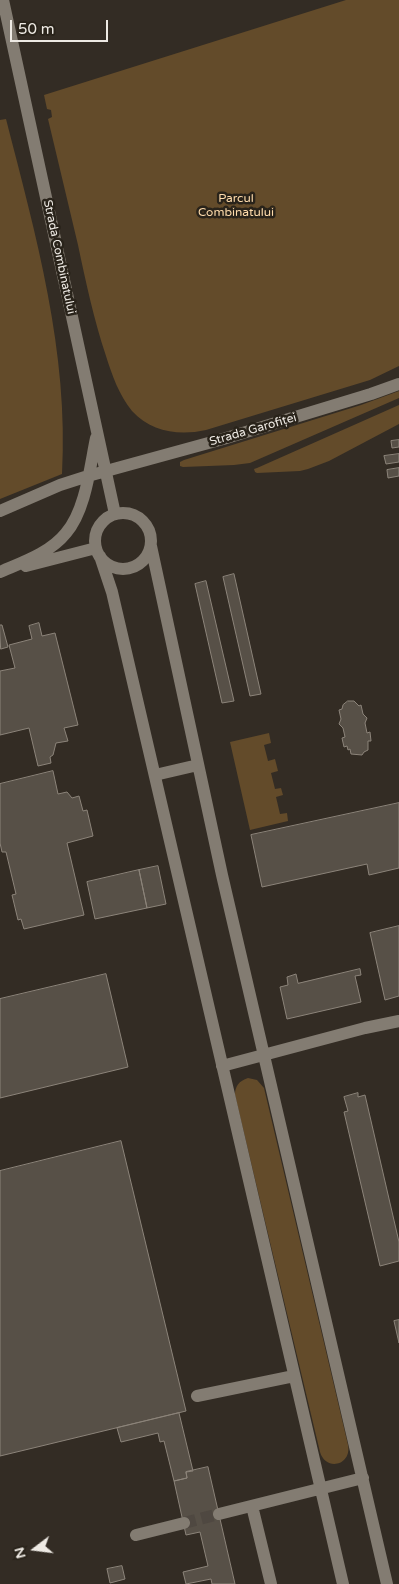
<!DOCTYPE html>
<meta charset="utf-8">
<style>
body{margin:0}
#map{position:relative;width:399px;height:1584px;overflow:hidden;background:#332c24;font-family:"Varela Round",sans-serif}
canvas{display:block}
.north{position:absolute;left:10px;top:1524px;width:50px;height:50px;-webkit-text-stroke:4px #29231a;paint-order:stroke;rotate:255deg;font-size:14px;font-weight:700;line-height:20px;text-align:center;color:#eeeae4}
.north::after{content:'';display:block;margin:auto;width:18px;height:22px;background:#eeeae4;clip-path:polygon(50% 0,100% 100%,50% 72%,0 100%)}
.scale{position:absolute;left:10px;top:20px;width:98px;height:22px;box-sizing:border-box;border:2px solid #eeeae4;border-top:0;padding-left:6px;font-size:15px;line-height:18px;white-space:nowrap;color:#eeeae4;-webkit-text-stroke:4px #29231a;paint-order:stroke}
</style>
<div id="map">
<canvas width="399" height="1584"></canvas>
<div class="north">N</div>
<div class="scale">50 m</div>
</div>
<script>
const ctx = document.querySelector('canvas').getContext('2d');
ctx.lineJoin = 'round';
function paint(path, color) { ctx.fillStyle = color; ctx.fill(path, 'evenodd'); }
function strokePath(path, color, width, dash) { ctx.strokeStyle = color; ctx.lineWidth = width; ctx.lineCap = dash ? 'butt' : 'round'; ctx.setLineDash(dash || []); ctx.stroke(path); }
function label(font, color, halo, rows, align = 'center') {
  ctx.font = font + ' "Varela Round",sans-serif'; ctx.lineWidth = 5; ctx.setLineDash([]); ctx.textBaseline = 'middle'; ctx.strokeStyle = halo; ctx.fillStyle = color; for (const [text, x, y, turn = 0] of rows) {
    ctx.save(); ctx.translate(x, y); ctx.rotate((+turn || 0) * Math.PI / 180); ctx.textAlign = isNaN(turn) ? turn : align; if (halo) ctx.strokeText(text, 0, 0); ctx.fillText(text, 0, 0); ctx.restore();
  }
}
paint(new Path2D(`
 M346,0h53v366l-29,14 -164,50c-27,6 -55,2 -74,-19 -13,-16 -20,-36 -26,-55 -12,-36 -20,-73 -28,-111 -10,-42 -20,-84 -30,-126l4,-2 -1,-7 -4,-1 -3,-14z
 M6,119c30,117 63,233 56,355l-62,25v-379z
 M399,391v7l-149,65 -16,2 -51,2 -3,-1v-4l4,-2 177,-55z
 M399,405v19l-70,37 -21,8 -8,2 -43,2 -2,-1 -1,-3 3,-1z
 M269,733l2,10 -7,2 4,16 7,-2 3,12 -7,2 4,16 6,-1 2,7 -7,2 4,17 7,-1 1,8 -38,9 -20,-88z
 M248,1078l9,2 7,8 84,357c4,20 -22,27 -28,7l-85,-357c0,-9 4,-14 13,-17z`), '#634b2a');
const building = new Path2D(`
 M399,440v7l-7,1 -1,-7z
 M399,454v8l-13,2 -2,-8z
 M399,468v8l-11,2 -1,-8z
 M234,574l27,120 -11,2 -27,-119z
 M206,581l28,120 -12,2 -27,-119z
 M39,623l3,13 13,-3 23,92 -14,3 4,13 -12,2 -3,12 -3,2 1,6 -13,3 -9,-38 -29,7v-64l15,-3 -6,-23 23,-6 -3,-13z
 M0,625h2l6,22 -7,2z
 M348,701h6l5,5 2,-1 2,9 4,4 -2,5 2,10 3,-1 1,9h-3v9l-4,2 -2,3 -11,-1 -1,-5 -2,1 -1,-4 -3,1 -2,-9 3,-1 -2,-9 -4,-4 2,-5 -2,-9 3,-1 1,-4z
 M53,771l5,23 9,-2 5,6 7,-2 4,15 4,-1 6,26 -26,7 17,72 -60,14 -3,-10 -3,1 -6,-25 4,-1 -10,-42h-4l-2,-9v-59z
 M399,803v65l-30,7 -2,-11 -105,23 -11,-52z
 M158,866l8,38 -19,4 -8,-38z
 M139,870l8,38 -52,11 -8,-37z
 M399,926v70l-14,4 -15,-67z
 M360,969l1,6 -6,1 6,26 -74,17 -7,-32 8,-2 -1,-8 9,-3 2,9z
 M106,974l22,93 -128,31v-99z
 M358,1093v4l7,-2 34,147v19l-19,5 -36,-154 4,-1 -4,-14z
 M121,1141l65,270 -186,45v-285z
 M399,1320v23l-5,-22z
 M179,1413l14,58 -7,1 1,6 -13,3 -10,-40 -4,1 -2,-9 -37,9 -4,-14z
 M208,1467l27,117h-23l-1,-5 -25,5 -3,-12 25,-6 -8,-34 -14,3 -12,-54 13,-3 -1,-6z
 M122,1566l3,13 -15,4 -3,-14z`);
paint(building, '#575047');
strokePath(building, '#8c847a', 1);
strokePath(new Path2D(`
 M184,1523l35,-9`), '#4f4841', 12, [12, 6]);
strokePath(new Path2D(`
 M3,0l112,514
 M0,511l60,-26 28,-9 135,-37 148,-45 28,-10
 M95 541a28 28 0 1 1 56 0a28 28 0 1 1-56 0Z
 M151,546l71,329 165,709
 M100,556l12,36 231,992
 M26,566l70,-18
 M0,572c23,-10 50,-19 66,-39 20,-23 24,-67 30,-95
 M155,775l43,-10
 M222,1066l143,-38 34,-7
 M197,1396l97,-20
 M252,1506l19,78
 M219,1514l144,-36
 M136,1535l48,-12`), '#837c72', 12);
label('12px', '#fedbab', '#29231a', [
 ["Parcul",236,199],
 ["Combinatului",236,213]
]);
label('12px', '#eeeae4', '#29231a', [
 ["Strada Combinatului",59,257,78],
 ["Strada Garofiței",253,430,-16]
]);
</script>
